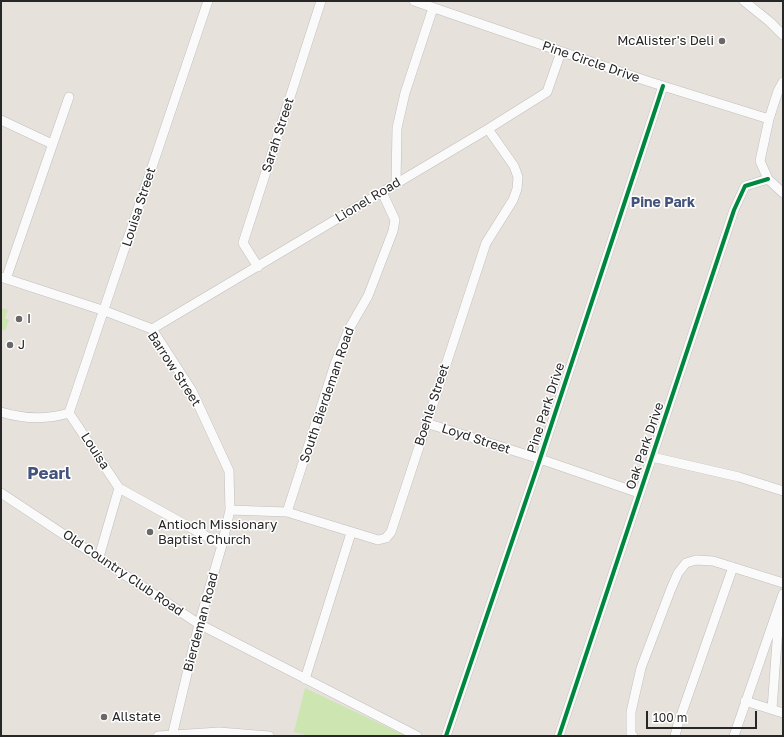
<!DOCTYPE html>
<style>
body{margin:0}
#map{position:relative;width:784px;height:737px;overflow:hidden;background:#e7e1dc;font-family:"Golos Text",sans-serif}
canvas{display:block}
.frame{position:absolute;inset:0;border:2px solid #272727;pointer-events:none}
.scale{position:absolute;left:646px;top:711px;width:111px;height:18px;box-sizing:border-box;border:2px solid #272727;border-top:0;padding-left:5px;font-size:12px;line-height:14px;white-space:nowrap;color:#272727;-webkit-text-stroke:3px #fff;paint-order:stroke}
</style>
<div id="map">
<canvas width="784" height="737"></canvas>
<div class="frame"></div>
<div class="scale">100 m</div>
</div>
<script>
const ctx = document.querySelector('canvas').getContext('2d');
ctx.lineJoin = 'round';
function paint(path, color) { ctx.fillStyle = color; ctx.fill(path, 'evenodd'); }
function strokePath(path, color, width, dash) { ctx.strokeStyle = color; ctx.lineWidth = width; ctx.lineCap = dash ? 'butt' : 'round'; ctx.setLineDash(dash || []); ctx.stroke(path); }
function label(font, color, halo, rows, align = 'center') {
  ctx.font = font + ' "Golos Text",sans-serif'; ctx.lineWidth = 3; ctx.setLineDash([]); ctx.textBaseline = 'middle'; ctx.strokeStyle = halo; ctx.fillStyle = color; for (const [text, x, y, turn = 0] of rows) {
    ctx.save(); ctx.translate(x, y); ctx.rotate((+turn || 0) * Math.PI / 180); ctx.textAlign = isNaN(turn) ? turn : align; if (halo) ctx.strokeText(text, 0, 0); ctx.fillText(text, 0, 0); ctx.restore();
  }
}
paint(new Path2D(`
 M1,308l7,2 -3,8 4,2 -4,11 -4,-2z
 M305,688l101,48h-96l-16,-4z`), '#cce5b1');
const minor = new Path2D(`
 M414,1l233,80 122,38
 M744,1l26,21 13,13
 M783,82l-5,9 -9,28 -9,42 8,18 15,14
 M1,120l51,24
 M396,183l1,-55 8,-35 28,-85
 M258,267l-15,-24 78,-242
 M1,277l104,34 47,18 40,62 37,80 1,39 -8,35 -23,79 -27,112
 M6,279l63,-182
 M152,329l336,-200 59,-37 14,-40
 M1,412c23,7 45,8 68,1l50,75 103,57
 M69,413l139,-412
 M426,423l114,36 99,34
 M652,457l87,20 44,14
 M1,493l198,131 218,112
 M230,510l57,2 91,28 8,-2 5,-6 95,-289 27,-43 4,-11 1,-12 -4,-11 -26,-37
 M287,512l48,-148 14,-35 19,-33 25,-65 2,-11 -13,-28
 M99,557l20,-69
 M305,679l46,-146
 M745,701l38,12
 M772,709l7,-94
 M158,736l61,-4 50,4
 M446,736l94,-277 123,-373
 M559,736l175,-526 11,-24 23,-7
 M633,736l-2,-2v-22l10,-44 30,-79 7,-16 8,-10 10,-3 17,1 70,22
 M675,736l3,-12 55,-157
 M734,736l49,-142`);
strokePath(minor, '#bfbebe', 10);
strokePath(minor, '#fbfafa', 9);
strokePath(new Path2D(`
 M446,736l94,-277 123,-373
 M559,736l175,-526 11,-24 23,-7`), '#00873e', 4);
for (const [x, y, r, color] of [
 [722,41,4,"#6a6866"],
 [19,319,4,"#6a6866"],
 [10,345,4,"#6a6866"],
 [150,532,4,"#6a6866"],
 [104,717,4,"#6a6866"]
]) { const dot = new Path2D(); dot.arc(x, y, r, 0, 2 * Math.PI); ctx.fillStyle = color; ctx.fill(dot); strokePath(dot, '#fff', 1.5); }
label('13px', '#272727', '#fff', [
 ["McAlister's Deli",714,41,"right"],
 ["I",27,319],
 ["J",18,345],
 ["Antioch Missionary",158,525],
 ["Baptist Church",158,540],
 ["Allstate",112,717]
], 'left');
label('13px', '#272727', '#fff', [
 ["Pine Circle Drive",591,62,19],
 ["Sarah Street",278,135,-72],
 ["Lionel Road",368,200,-31],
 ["Louisa Street",139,207,-72],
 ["Barrow Street",174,369,57],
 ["South Bierdeman Road",327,395,-71],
 ["Boehle Street",432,405,-72],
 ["Pine Park Drive",546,408,-72],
 ["Loyd Street",476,439,18],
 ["Oak Park Drive",645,446,-71],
 ["Louisa",95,451,57],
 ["Old Country Club Road",123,573,34],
 ["Bierdeman Road",201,622,-75]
]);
label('bold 14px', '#44537b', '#fff', [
 ["Pine Park",663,203]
]);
label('bold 17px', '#44537b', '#fff', [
 ["Pearl",49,474]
]);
</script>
